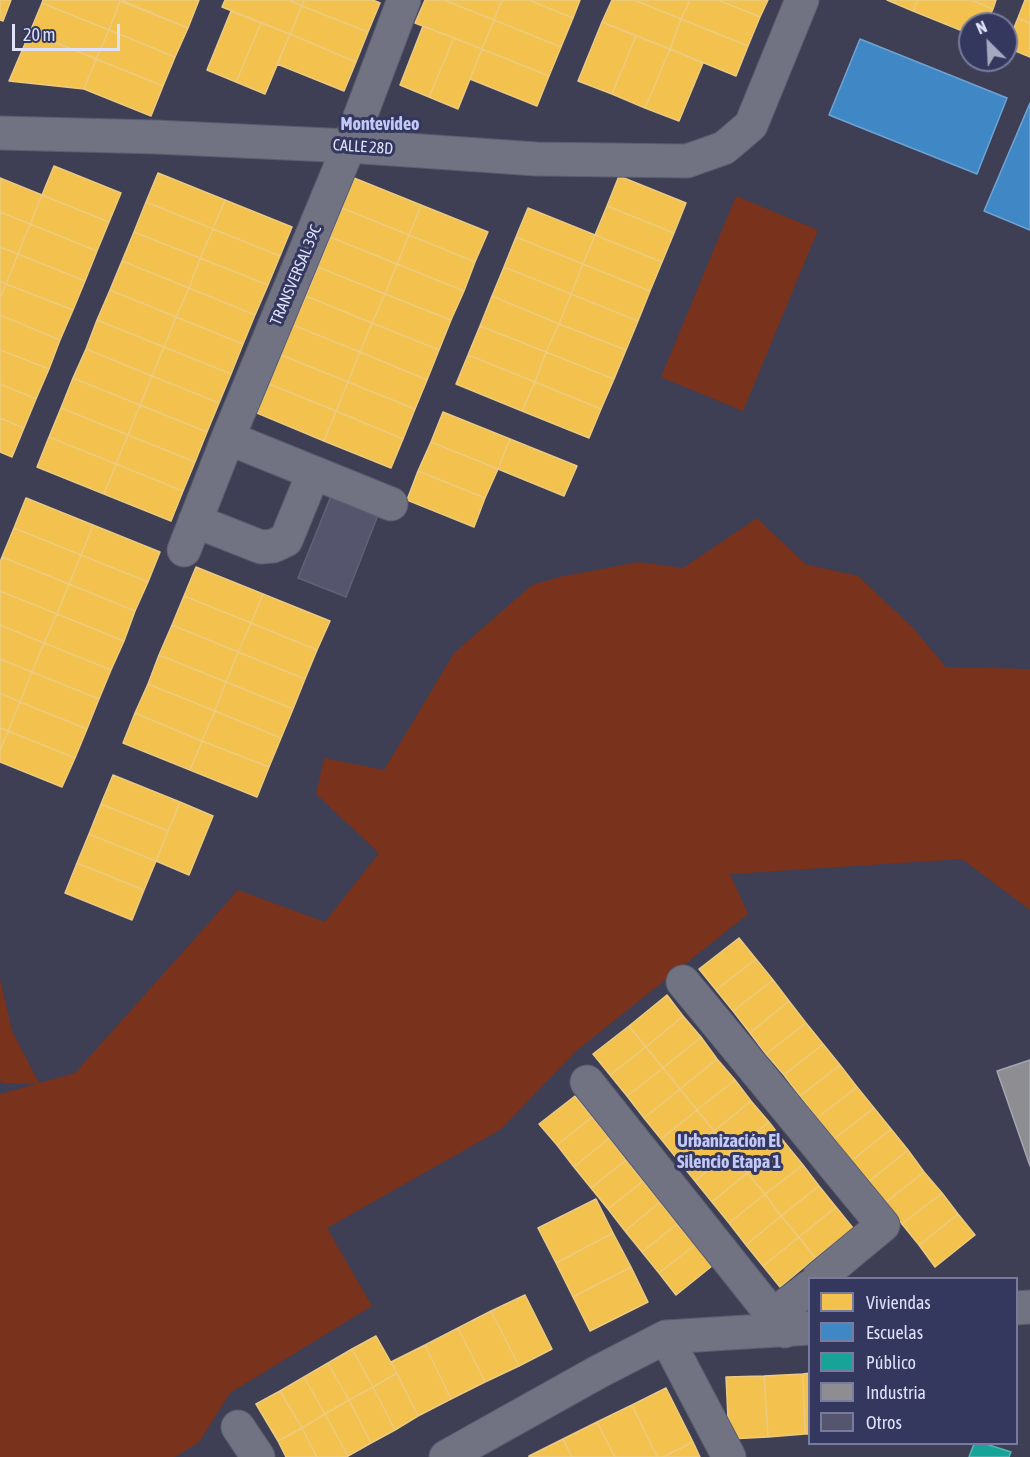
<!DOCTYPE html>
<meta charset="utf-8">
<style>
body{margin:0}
#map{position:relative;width:1030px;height:1457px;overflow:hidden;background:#3e3f54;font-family:"Asap Condensed",sans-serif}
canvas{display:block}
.legend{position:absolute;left:808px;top:1277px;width:210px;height:168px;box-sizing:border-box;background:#34375e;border:2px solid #787b9c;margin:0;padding:8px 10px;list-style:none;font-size:18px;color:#dee1f9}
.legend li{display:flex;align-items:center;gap:12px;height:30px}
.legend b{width:30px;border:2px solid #787b9c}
.north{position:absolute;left:958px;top:12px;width:60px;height:60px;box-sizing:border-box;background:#34375e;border:2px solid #787b9c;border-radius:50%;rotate:336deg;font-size:16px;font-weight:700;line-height:24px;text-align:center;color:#dee1f9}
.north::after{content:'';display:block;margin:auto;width:21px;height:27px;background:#a6a8bf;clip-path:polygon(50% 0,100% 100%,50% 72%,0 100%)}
.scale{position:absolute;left:12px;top:24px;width:108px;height:27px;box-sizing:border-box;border:3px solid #dee1f9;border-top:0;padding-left:8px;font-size:18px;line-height:21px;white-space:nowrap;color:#dee1f9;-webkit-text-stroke:4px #34375e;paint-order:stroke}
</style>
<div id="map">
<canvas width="1030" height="1457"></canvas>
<ul class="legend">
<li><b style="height:16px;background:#f2c14e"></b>Viviendas</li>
<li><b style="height:16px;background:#3f88c5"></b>Escuelas</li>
<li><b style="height:16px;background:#17a398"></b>Público</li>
<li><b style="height:16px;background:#8d8d92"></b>Industria</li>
<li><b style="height:16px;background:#55556e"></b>Otros</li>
</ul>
<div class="north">N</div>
<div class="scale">20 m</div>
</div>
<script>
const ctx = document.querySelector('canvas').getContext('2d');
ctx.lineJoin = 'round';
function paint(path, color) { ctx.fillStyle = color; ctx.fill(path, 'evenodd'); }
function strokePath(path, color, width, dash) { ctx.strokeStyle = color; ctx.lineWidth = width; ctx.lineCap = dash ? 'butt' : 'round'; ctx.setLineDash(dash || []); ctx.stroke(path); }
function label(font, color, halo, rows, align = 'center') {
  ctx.font = font + ' "Asap Condensed",sans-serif'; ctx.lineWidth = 6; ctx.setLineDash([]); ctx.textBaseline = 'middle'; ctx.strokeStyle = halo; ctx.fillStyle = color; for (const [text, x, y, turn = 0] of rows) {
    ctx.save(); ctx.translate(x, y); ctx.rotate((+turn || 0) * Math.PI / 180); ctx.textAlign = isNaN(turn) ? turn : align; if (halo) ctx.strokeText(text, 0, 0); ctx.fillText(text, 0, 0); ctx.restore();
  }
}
paint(new Path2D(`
 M736,196l82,34 -75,181 -82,-34z
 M757,518l48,46 53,12 55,52 33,39 84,2v241l-68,-51 -232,15 18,40 -172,137 -76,79 -173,98 45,78 -142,87 -31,49 -24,15h-175v-363l36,-10 -34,-1 -2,-3v-101l12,52 27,52 36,-10 163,-183 87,32 54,-69 -63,-59 8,-36 60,12 70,-117 78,-68 27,-8 80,-15 44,6z`), '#79321b');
const homes = new Path2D(`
 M0,0h11l-8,21 -3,-1z
 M43,0h76l1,1 -11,29 -67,-27z
 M121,0h78l-11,28z
 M225,0h63l14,6 -12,28 -68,-27z
 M288,0h16l-2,6z
 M304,0h69l7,3 -12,29 -66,-26z
 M425,0h19l50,20 -12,29 -67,-26z
 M444,0h58l-8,20z
 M502,0h27l44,18 -12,29 -67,-27z
 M529,0h51l-7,18z
 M612,0h22l47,19 -11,30 -68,-27z
 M634,0h56l-9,19z
 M690,0h28l42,17 -12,29 -67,-27z
 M718,0h50l-8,17z
 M887,0h31l-5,11z
 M918,0h53l22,9 -7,15h-16v10l-57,-23z
 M971,0h25l-3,9z
 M1025,0h5v23l-12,-5z
 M120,1l68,27 -13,29 -66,-27z
 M42,3l67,27 -13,29 -66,-27z
 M302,6l66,26 -12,30 -66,-28z
 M231,11l30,12 -25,59 -29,-12z
 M1018,18l12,5v34l-24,-10z
 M681,19l67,27 -12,30 -66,-27z
 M494,20l67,27 -12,29 -67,-27z
 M602,22l34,14 -24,58 -34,-13z
 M261,23l29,11 -25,60 -29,-12z
 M423,26l31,12 -25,59 -29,-12z
 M109,30l66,27 -12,29 -67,-27z
 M30,32l66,27 -12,30 -75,-8z
 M290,34l66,28 -12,29 -67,-27z
 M636,36l34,13 -25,59 -33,-14z
 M454,38l28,11 -24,60 -29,-12z
 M482,49l67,27 -12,30 -67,-27z
 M670,49l33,14 -24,58 -34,-13z
 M96,59l67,27 -12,30 -67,-27z
 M54,166l67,27 -12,29 -67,-27z
 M158,173l67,27 -12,29 -67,-27z
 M619,176l67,27 -12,30 -67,-27z
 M0,178l42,17 -12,29 -30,-12z
 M354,178l67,27 -12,30 -67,-27z
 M42,195l67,27 -12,29 -67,-27z
 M225,200l67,27 -12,29 -67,-27z
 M146,202l67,27 -13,29 -66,-26z
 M421,205l67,27 -13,30 -66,-27z
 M607,206l67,27 -12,29 -67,-27z
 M342,208l67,27 -12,29 -67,-27z
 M528,208l67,27 -12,29 -67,-27z
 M0,212l30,12 -12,30 -18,-7z
 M30,224l67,27 -12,30 -67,-27z
 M213,229l67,27 -12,29 -68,-27z
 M134,232l66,26 -11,30 -67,-27z
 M409,235l66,27 -11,29 -67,-27z
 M595,235l67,27 -12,29 -67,-27z
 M330,237l67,27 -12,30 -67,-27z
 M516,237l67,27 -12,30 -67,-27z
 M0,247l18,7 -12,30 -6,-3z
 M18,254l67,27 -12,29 -67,-26z
 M200,258l68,27 -13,30 -66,-27z
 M122,261l67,27 -13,29 -66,-27z
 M397,264l67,27 -13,29 -66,-26z
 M583,264l67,27 -12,30 -67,-27z
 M318,267l67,27 -13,29 -66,-27z
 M504,267l67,27 -12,30 -67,-28z
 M0,281l6,3 -6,14z
 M6,284l67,26 -13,30 -60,-25v-17z
 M189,288l66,27 -12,29 -67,-27z
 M110,290l66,27 -12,30 -67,-27z
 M385,294l66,26 -12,30 -67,-27z
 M571,294l67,27 -12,29 -67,-26z
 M306,296l66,27 -12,29 -67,-27z
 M492,296l67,28 -13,28 -66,-26z
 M0,315l60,25 -11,29 -49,-19z
 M176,317l67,27 -12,30 -67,-27z
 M97,320l67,27 -12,29 -66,-27z
 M372,323l67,27 -12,30 -67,-28z
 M559,324l67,26 -12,29 -68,-27z
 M293,325l67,27 -12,30 -67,-27z
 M480,326l66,26 -11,30 -67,-27z
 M164,347l67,27 -12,29 -67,-27z
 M86,349l66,27 -12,29 -67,-27z
 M0,350l49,19 -13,30 -36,-15z
 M360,352l67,28 -12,29 -67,-27z
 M546,352l68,27 -13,30 -66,-27z
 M281,355l67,27 -12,29 -67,-27z
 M468,355l67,27 -13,29 -66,-27z
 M152,376l67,27 -12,29 -67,-27z
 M73,378l67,27 -12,30 -67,-27z
 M348,382l67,27 -12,30 -67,-28z
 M535,382l66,27 -12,29 -67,-27z
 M0,384l36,15 -12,29 -24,-10z
 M269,384l67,27 -12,30 -67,-28z
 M140,405l67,27 -12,30 -67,-27z
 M61,408l67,27 -12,29 -67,-27z
 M336,411l67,28 -12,29 -67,-27z
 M443,412l67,27 -12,30 -67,-27z
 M0,418l24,10 -12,29 -12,-5z
 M128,435l67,27 -12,29 -67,-27z
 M49,437l67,27 -12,30 -67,-27z
 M510,439l67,27 -13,30 -66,-27z
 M431,442l67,27 -13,29 -67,-27z
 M116,464l67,27 -12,30 -67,-27z
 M418,471l67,27 -11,29 -67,-27z
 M26,498l67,27 -12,30 -67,-27z
 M93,525l67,27 -12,30 -67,-27z
 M14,528l67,27 -12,29 -67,-27z
 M81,555l67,27 -13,29 -66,-27z
 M2,557l67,27 -12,30 -57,-23v-29z
 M196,567l67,27 -12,29 -67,-27z
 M69,584l66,27 -11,30 -67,-27z
 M0,591l57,23 -13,29 -44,-18z
 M263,594l67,27 -13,29 -66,-27z
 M184,596l67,27 -13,29 -66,-27z
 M57,614l67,27 -13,29 -67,-27z
 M251,623l66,27 -12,29 -67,-27z
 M0,625l44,18 -12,29 -32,-13z
 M172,625l66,27 -12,30 -67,-27z
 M44,643l67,27 -12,29 -67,-27z
 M238,652l67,27 -12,30 -67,-27z
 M159,655l67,27 -11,29 -67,-27z
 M0,659l32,13 -12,30 -20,-9z
 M32,672l67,27 -12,30 -67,-27z
 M226,682l67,27 -12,29 -66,-27z
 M148,684l67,27 -13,30 -67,-28z
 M0,693l20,9 -12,29 -8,-3z
 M20,702l67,27 -12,29 -67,-27z
 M215,711l66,27 -12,29 -67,-26z
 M135,713l67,28 -12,29 -67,-27z
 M0,728l8,3 -8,20z
 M8,731l67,27 -13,29 -62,-25v-11z
 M202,741l67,26 -12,30 -67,-27z
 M113,775l67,27 -12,29 -67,-27z
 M180,802l33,14 -24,59 -33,-14z
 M101,804l67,27 -12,30 -67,-27z
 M89,834l67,27 -12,29 -67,-27z
 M77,863l67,27 -12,30 -67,-27z
 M739,938l17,21 -40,31 -17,-21z
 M756,959l17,21 -40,31 -17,-21z
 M773,980l16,21 -39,32 -17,-22z
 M667,995l16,21 -37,31 -17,-21z
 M789,1001l17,22 -40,31 -16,-21z
 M683,1016l18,21 -38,31 -17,-21z
 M806,1023l17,21 -39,31 -18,-21z
 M629,1026l17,21 -36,28 -17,-21z
 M701,1037l16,22 -37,30 -17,-21z
 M823,1044l17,21 -40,31 -16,-21z
 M646,1047l17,21 -36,28 -17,-21z
 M717,1059l18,21 -38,30 -17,-21z
 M840,1065l17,22 -40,31 -17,-22z
 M663,1068l17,21 -36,29 -17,-22z
 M735,1080l16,21 -37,30 -17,-21z
 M857,1087l17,21 -40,31 -17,-21z
 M680,1089l17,21 -36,29 -17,-21z
 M575,1096l17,21 -35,28 -18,-21z
 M751,1101l18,21 -38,30 -17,-21z
 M874,1108l17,21 -40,32 -17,-22z
 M697,1110l17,21 -36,29 -17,-21z
 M592,1117l17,21 -35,29 -17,-22z
 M769,1122l16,21 -38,30 -16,-21z
 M891,1129l17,21 -40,32 -17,-21z
 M714,1131l17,21 -36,29 -17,-21z
 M609,1138l17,22 -35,28 -17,-21z
 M785,1143l18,22 -38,29 -18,-21z
 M908,1150l16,22 -39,31 -17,-21z
 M731,1152l16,21 -35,29 -17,-21z
 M626,1160l17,21 -35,28 -17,-21z
 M803,1165l16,21 -38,30 -16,-22z
 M924,1172l18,21 -40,31 -17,-21z
 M747,1173l18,21 -36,29 -17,-21z
 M643,1181l17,21 -35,29 -17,-22z
 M819,1186l17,21 -37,30 -18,-21z
 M942,1193l16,21 -39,31 -17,-21z
 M765,1194l16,22 -35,29 -17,-22z
 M596,1199l17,34 -57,30 -18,-35z
 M660,1202l17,22 -35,28 -17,-21z
 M836,1207l17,21 -38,30 -16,-21z
 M958,1214l17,21 -40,32 -16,-22z
 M781,1216l18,21 -36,29 -17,-21z
 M677,1224l18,21 -36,28 -17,-21z
 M613,1233l18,34 -58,30 -17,-34z
 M799,1237l16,21 -35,29 -17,-21z
 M695,1245l17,21 -36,29 -17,-22z
 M631,1267l17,35 -58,29 -17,-34z
 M525,1295l27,54 -33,17 -28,-55z
 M491,1311l28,55 -34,16 -27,-54z
 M458,1328l27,54 -34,17 -26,-54z
 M376,1336l21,37 -24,14 -21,-38z
 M425,1345l26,54 -33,17 -27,-54z
 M352,1349l21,38 -24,13 -21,-37z
 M328,1363l21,37 -24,14 -21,-37z
 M397,1373l21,43 -23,14 -22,-43z
 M810,1373v61h-5l-2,-60z
 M803,1374l2,60 -37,3 -4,-61z
 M764,1376l4,61 -39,2 -3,-62z
 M304,1377l21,37 -23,14 -22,-37z
 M373,1387l22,43 -24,13 -22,-43z
 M666,1388l27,54 -30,15h-6l-25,-52z
 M280,1391l22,37 -24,13 -22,-37z
 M349,1400l22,43 -23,13 -23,-42z
 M632,1405l25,52h-42l-18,-35z
 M325,1414l23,42 -1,1h-30l-15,-29z
 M597,1422l18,35h-43l-9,-18z
 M302,1428l15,29h-31l-8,-16z
 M563,1439l9,18h-43v-1z
 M693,1442l7,15h-37z`);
paint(homes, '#f2c14e');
strokePath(homes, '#eccb81', 1.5);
const schools = new Path2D(`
 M860,39l147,59 -30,76 -148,-59z
 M1030,103v127l-46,-19z`);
paint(schools, '#3f88c5');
strokePath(schools, '#6fa3d5', 1.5);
const public = new Path2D(`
 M974,1444h12l25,8 -2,5h-40z`);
paint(public, '#17a398');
strokePath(public, '#53b6b5', 1.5);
const industry = new Path2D(`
 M1030,1060v106l-33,-95z`);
paint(industry, '#8d8d92');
strokePath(industry, '#a5a6b1', 1.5);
const building = new Path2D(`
 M331,496l47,19 -32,82 -48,-19z`);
paint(building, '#55556e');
strokePath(building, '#616274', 1.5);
const minor = new Path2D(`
 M228,438l163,66
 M195,521l66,26 12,-1 13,-6 27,-66
 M184,550l44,-112 121,-292 55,-146
 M683,982l200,243 -64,53
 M587,1082l198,249
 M1016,1308l14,-1
 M773,1315l37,-28
 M666,1337l63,120
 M238,1427l20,30
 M446,1457l152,-85 68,-35 144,-9`);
const tertiary = new Path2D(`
 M0,133l156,4 193,9 187,13 151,2 37,-13 27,-23 51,-125`);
strokePath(minor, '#5b5d6f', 35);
strokePath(tertiary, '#5b5d6f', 35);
strokePath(minor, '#717282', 33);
strokePath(tertiary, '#717282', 33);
label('16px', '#dee1f9', '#34375e', [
 ["CALLE 28D",363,147,4],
 ["TRANSVERSAL 39C",296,275,-67]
]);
label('bold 18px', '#c2c8f8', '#34375e', [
 ["Montevideo",380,124],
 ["Urbanización El",729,1141],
 ["Silencio Etapa 1",729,1162]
]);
</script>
